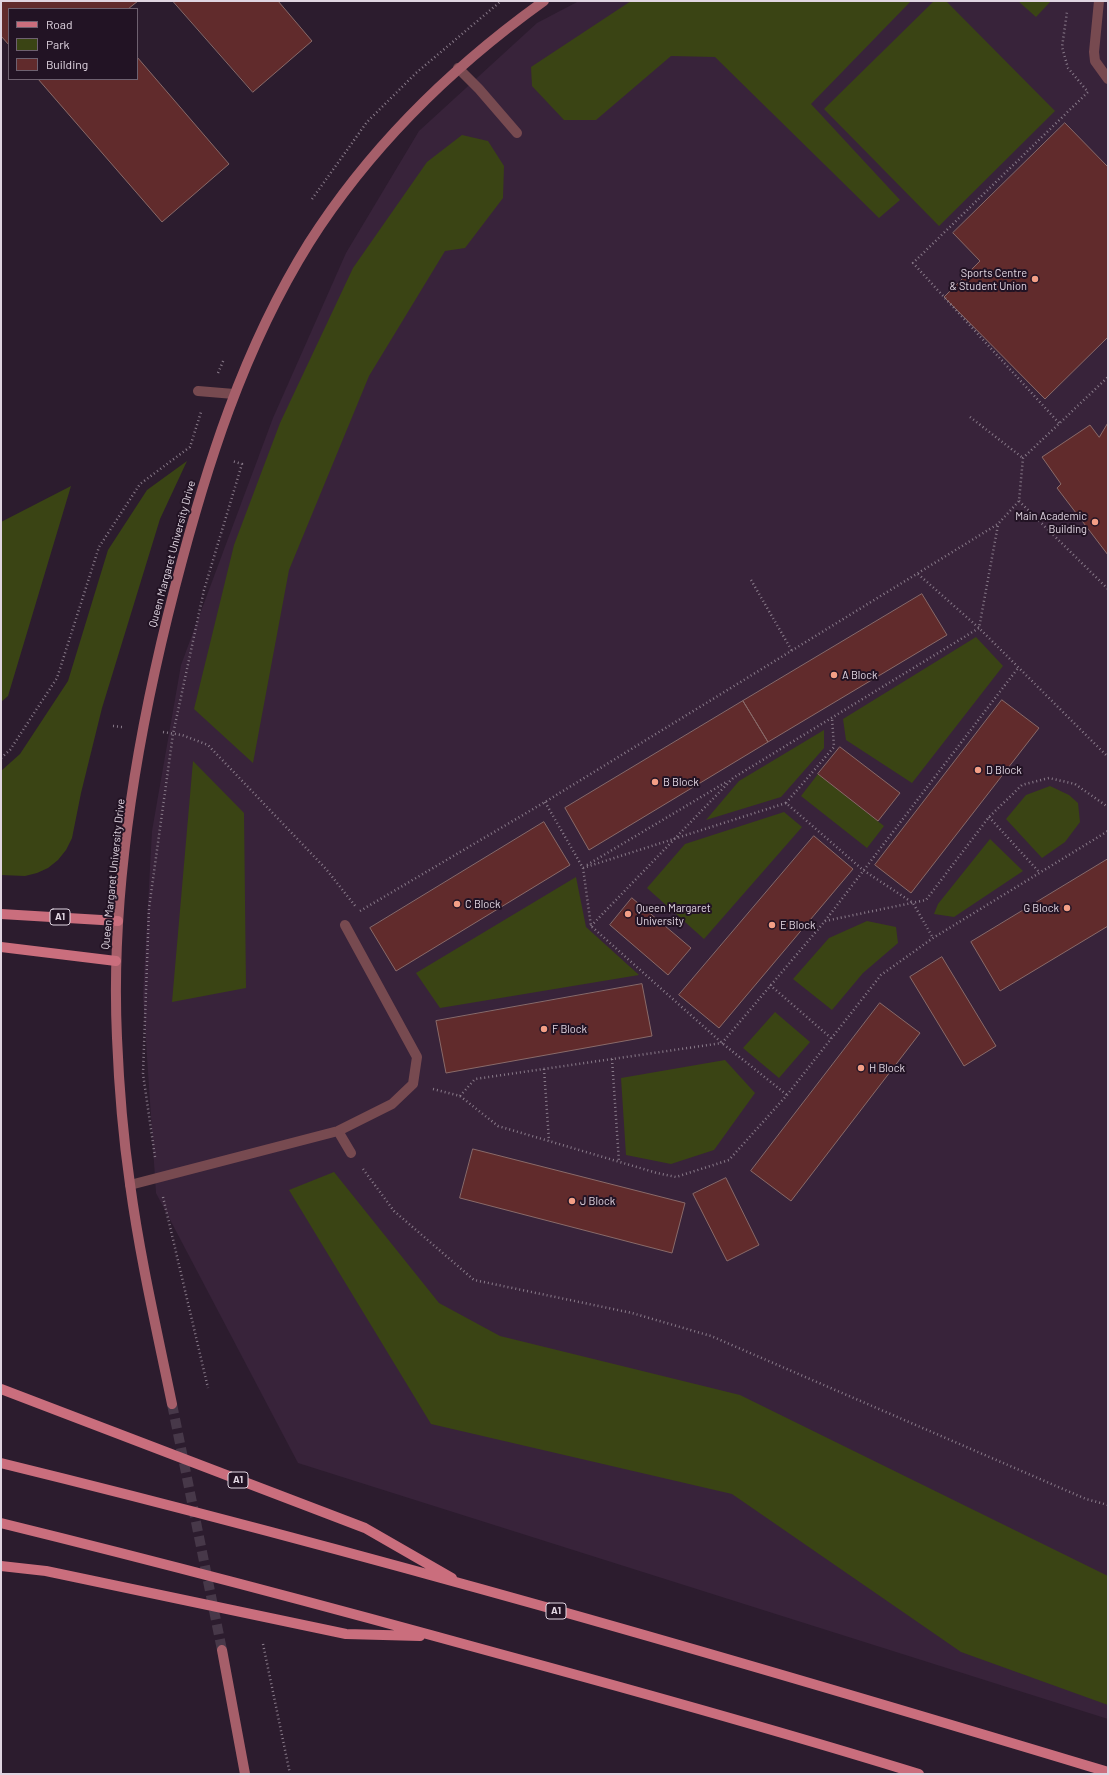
<!DOCTYPE html>
<style>
body{margin:0}
#map{position:relative;width:1109px;height:1775px;overflow:hidden;background:#2c1c2e;font-family:Barlow,sans-serif}
canvas{display:block}
.frame{position:absolute;inset:0;border:2px solid #e0d5e1;pointer-events:none}
.legend{position:absolute;left:8px;top:8px;width:130px;height:72px;box-sizing:border-box;background:#221324;border:1px solid #6e6170;margin:0;padding:5px 7px;list-style:none;font-size:12px;color:#e0d5e1}
.legend li{display:flex;align-items:center;gap:8px;height:20px}
.legend b{width:20px;border:1px solid #6e6170}
</style>
<div id="map">
<canvas width="1109" height="1775"></canvas>
<div class="frame"></div>
<ul class="legend">
<li><b style="height:5px;background:#ca6e7d"></b>Road</li>
<li><b style="height:11px;background:#3a4414"></b>Park</li>
<li><b style="height:11px;background:#612b2c"></b>Building</li>
</ul>
</div>
<script>
const ctx = document.querySelector('canvas').getContext('2d');
ctx.lineJoin = 'round';
function paint(path, color) { ctx.fillStyle = color; ctx.fill(path, 'evenodd'); }
function strokePath(path, color, width, dash) { ctx.strokeStyle = color; ctx.lineWidth = width; ctx.lineCap = dash ? 'butt' : 'round'; ctx.setLineDash(dash || []); ctx.stroke(path); }
function label(font, color, halo, rows, align = 'center') {
  ctx.font = font + ' Barlow,sans-serif'; ctx.lineWidth = 4; ctx.setLineDash([]); ctx.textBaseline = 'middle'; ctx.strokeStyle = halo; ctx.fillStyle = color; for (const [text, x, y, turn = 0] of rows) {
    ctx.save(); ctx.translate(x, y); ctx.rotate((+turn || 0) * Math.PI / 180); ctx.textAlign = isNaN(turn) ? turn : align; if (halo) ctx.strokeText(text, 0, 0); ctx.fillText(text, 0, 0); ctx.restore();
  }
}
paint(new Path2D(`
 M579,1h529v1718l-810,-256 -142,-270 -13,-197 9,-165 29,-166 92,-247 73,-165 73,-122 118,-108z`), '#38233a');
paint(new Path2D(`
 M631,1h280l-100,103 89,96 -21,18 -164,-161 -44,-1 -75,64h-32l-32,-34 -1,-19z
 M934,1h12l109,110 -116,115 -115,-117z
 M1018,1h33l-15,16z
 M462,135l26,6 16,25 -1,32 -38,50 -20,3 -76,125 -80,194 -36,193 -59,-54 40,-164 46,-122 73,-155 74,-106z
 M187,461l-27,58 -58,189 -21,85 -9,45 -6,12 -8,10 -10,8 -11,5 -12,3 -24,-1v-104l19,-17 48,-73 40,-131 39,-60z
 M71,486l-63,210 -7,6v-180z
 M976,637l27,29 -91,117 -66,-43 -3,-21z
 M824,730v18l-43,49 -75,23 33,-39z
 M193,761l51,52 2,175 -74,14z
 M818,774l66,52 -17,22 -66,-52z
 M1050,786l19,9 9,8 2,19 -15,20 -23,16 -36,-39 20,-24z
 M784,812l18,15 -98,112 -57,-51 38,-44z
 M990,839l33,32 -69,46 -20,-3 4,-10z
 M576,877l10,50 53,48 -199,33 -24,-35z
 M867,921l29,6 2,16 -35,30 -31,37 -39,-31 36,-41z
 M775,1012l35,30 -31,36 -36,-30z
 M725,1060l30,33 -41,57 -43,14 -45,-9 -5,-77z
 M334,1172l105,131 61,33 240,59 368,181v129l-147,-53 -229,-158 -301,-70 -142,-234z`), '#3a4414');
const building = new Path2D(`
 M1,1h137l-10,8h-119v36l-8,-9z
 M173,1h105l34,40 -59,51z
 M137,57l92,107 -67,58 -124,-143h99z
 M1065,123l43,44v170l-63,62 -101,-102 36,-36 -27,-28z
 M1108,423v132l-51,-67 4,-4 -19,-27 48,-32 9,12z
 M922,594l25,41 -179,107 -25,-41z
 M1002,700l37,28 -128,165 -36,-28z
 M743,701l25,41 -179,108 -24,-42z
 M840,747l60,46 -22,28 -60,-47z
 M544,822l26,43 -174,106 -26,-43z
 M814,836l39,33 -134,159 -40,-33z
 M1108,859v67l-108,65 -29,-49z
 M632,898l59,50 -23,27 -58,-50z
 M942,957l54,89 -32,20 -54,-89z
 M642,984l10,52 -206,37 -10,-52z
 M880,1003l40,30 -129,168 -40,-30z
 M473,1149l212,54 -13,50 -212,-55z
 M726,1178l33,67 -32,16 -34,-67z`);
paint(building, '#612b2c');
strokePath(building, '#896a69', 1);
strokePath(new Path2D(`
 M172,1404l50,246`), '#473849', 10, [10, 5]);
strokePath(new Path2D(`
 M312,199l55,-77 49,-49 85,-72
 M218,373l6,-14
 M970,417l53,41
 M1059,423l-146,-160 175,-171 -20,-24 -6,-21 5,-35
 M1019,501l89,88
 M918,574l61,54 129,129
 M751,580l41,71
 M113,726l9,1
 M163,732l19,3 26,10 118,124 30,38
 M1,758l9,-8 47,-72 42,-131 41,-63 50,-37 11,-35
 M545,802l38,66 8,58 131,117 65,52
 M786,803l48,-56 -2,-29
 M989,817l51,56
 M587,865l141,-84
 M583,868l203,-65 77,67 50,33 20,35
 M360,911l185,-109 453,-278 21,-23 4,-43 85,-81
 M825,921l193,-253
 M591,926l142,-148 246,-150 19,-103
 M770,985l61,53
 M612,1059l7,103
 M544,1069l5,72
 M433,1089l27,7 38,30 159,47 19,4 53,-17 58,-65 94,-120 52,-37 175,-107
 M460,1096l15,-17 247,-36 103,-122 101,-21 63,-83 33,-32 27,-7 26,6 33,23
 M155,1157l-12,-83 6,-166 24,-174 31,-144 38,-126 -10,-3
 M363,1169l31,42 80,69 158,33 79,23 375,163 22,6
 M163,1197l45,191
 M263,1644l27,130`), '#897b8a', 2.5, [1, 3]);
strokePath(new Path2D(`
 M1099,1l-5,51 1,9 13,18
 M458,68l21,21 38,44
 M198,391l36,3
 M338,1131l13,22
 M130,1185l208,-54 54,-27 21,-20 4,-27 -72,-132`), '#774a50', 10);
strokePath(new Path2D(`
 M172,1404c-15,-73 -32,-146 -42,-220 -7,-48 -11,-97 -13,-146 -7,-148 21,-308 58,-451 31,-120 68,-238 134,-344 61,-96 143,-176 235,-242
 M222,1650l23,124`), '#a65f6a', 10);
strokePath(new Path2D(`
 M1,914l117,7
 M1,947l115,14
 M1,1389l364,139 87,50
 M1,1463c372,91 740,198 1107,309
 M1,1523c167,41 333,85 499,131 140,38 280,77 419,120
 M1,1566l45,5 300,63 74,2`), '#ca6e7d', 10);
for (const [x, y, r, color] of [
 [1035,279,4,"#f39f86"],
 [1095,522,4,"#f39f86"],
 [834,675,4,"#f39f86"],
 [978,770,4,"#f39f86"],
 [655,782,4,"#f39f86"],
 [457,904,4,"#f39f86"],
 [1067,908,4,"#f39f86"],
 [628,914,4,"#f39f86"],
 [772,925,4,"#f39f86"],
 [544,1029,4,"#f39f86"],
 [861,1068,4,"#f39f86"],
 [572,1201,4,"#f39f86"]
]) { const dot = new Path2D(); dot.arc(x, y, r, 0, 2 * Math.PI); ctx.fillStyle = color; ctx.fill(dot); strokePath(dot, '#221324', 1.5); }
for (const [x, y, w] of [
 [60,917,20],
 [238,1480,20],
 [556,1611,20]
]) { const box = new Path2D(); box.roundRect(x - w / 2, y - 8, w, 16, 3); ctx.fillStyle = '#221324'; ctx.fill(box); strokePath(box, '#e0d5e1', 1); }
label('bold 10px', '#e0d5e1', null, [
 ["A1",60,917],
 ["A1",238,1480],
 ["A1",556,1611]
]);
label('11px', '#e0d5e1', '#221324', [
 ["Sports Centre",1027,273,"right"],
 ["& Student Union",1027,286,"right"],
 ["Main Academic",1087,516,"right"],
 ["Building",1087,529,"right"],
 ["A Block",842,675],
 ["D Block",986,770],
 ["B Block",663,782],
 ["C Block",465,904],
 ["Queen Margaret",636,908],
 ["University",636,921],
 ["G Block",1059,908,"right"],
 ["E Block",780,925],
 ["F Block",552,1029],
 ["H Block",869,1068],
 ["J Block",580,1201]
], 'left');
label('11px', '#e0d5e1', '#221324', [
 ["Queen Margaret University Drive",172,554,-75],
 ["Queen Margaret University Drive",113,874,-84]
]);
</script>
